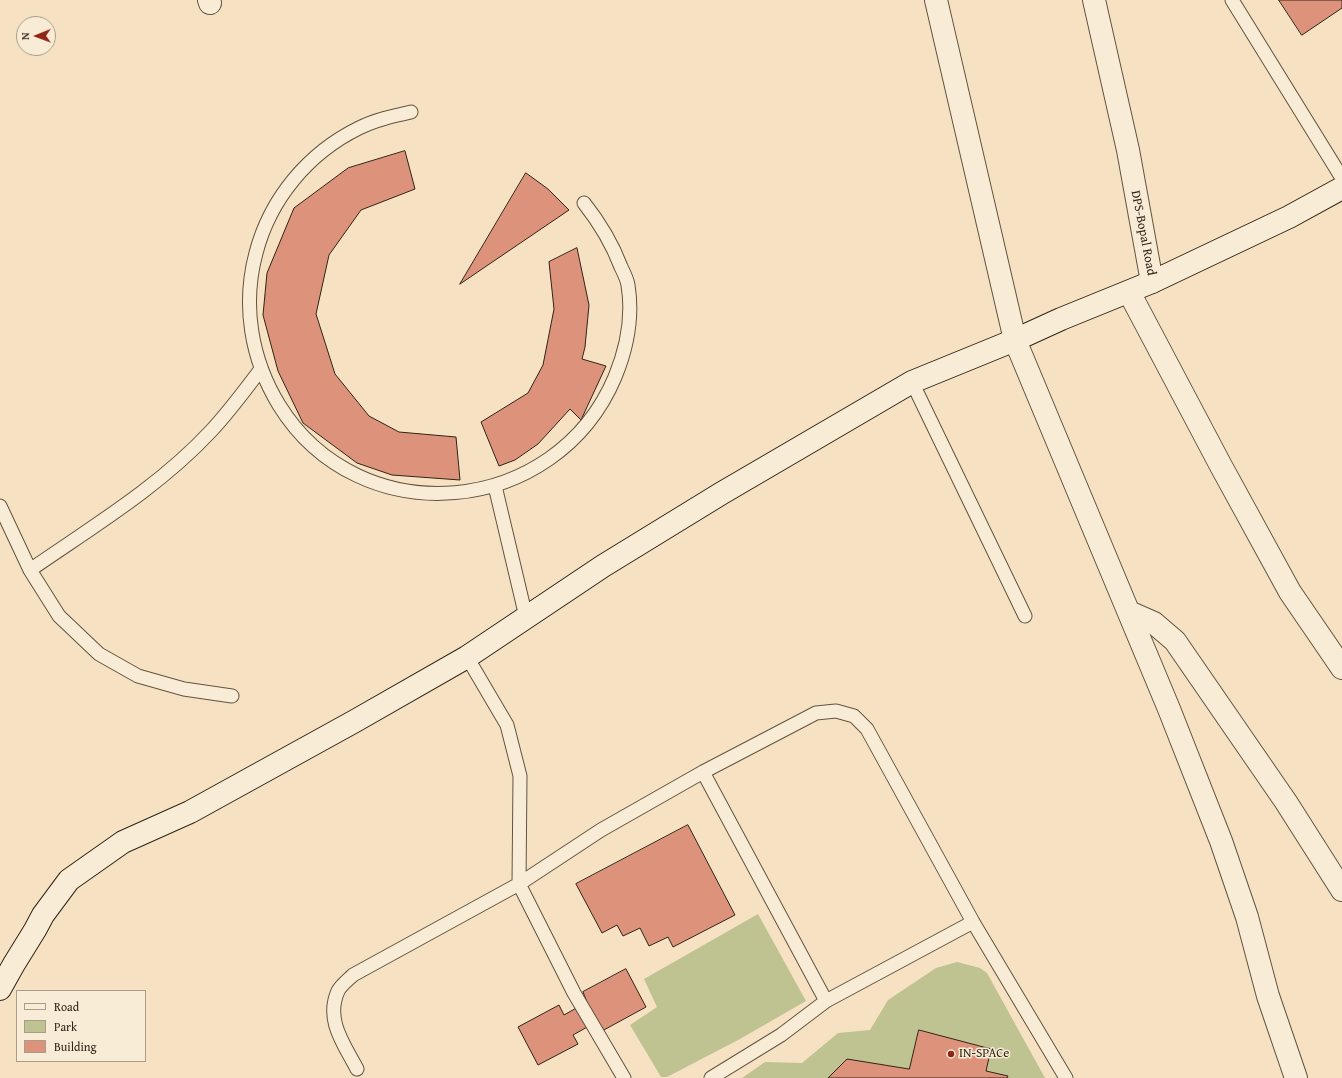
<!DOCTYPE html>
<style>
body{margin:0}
#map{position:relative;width:1342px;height:1078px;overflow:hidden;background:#f6e2c2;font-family:"Gentium Book Plus",serif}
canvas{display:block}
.legend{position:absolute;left:16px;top:990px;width:130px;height:72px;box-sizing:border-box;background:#f9ecd7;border:1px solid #a99c89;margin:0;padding:5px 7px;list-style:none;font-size:12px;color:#302415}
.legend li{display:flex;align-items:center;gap:8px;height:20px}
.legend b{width:20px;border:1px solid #a99c89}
.north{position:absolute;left:16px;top:16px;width:40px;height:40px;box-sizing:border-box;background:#f9ecd7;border:1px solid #a99c89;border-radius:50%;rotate:269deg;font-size:11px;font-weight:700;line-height:16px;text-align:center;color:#302415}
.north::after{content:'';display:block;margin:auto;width:14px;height:18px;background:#8f2418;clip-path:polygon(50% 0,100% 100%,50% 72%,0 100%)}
</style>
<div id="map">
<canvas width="1342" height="1078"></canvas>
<ul class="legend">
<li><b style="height:5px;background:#f9ecd7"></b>Road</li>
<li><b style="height:11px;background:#bfc291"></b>Park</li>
<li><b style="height:11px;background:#dc927b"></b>Building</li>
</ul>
<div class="north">N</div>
</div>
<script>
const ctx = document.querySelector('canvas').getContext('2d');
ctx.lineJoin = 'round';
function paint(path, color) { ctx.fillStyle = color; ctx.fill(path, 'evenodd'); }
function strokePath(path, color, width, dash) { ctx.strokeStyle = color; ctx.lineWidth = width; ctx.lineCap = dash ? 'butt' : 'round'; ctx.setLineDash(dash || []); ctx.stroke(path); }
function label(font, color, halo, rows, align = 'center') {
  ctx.font = font + ' "Gentium Book Plus",serif'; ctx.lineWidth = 3; ctx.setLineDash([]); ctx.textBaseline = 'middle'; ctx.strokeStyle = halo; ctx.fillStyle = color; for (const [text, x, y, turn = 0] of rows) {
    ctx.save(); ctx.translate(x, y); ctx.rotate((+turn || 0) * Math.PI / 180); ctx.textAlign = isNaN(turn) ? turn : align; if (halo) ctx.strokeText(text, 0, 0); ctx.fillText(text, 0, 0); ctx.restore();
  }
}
paint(new Path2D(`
 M758,914l48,87 -66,38 -73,38h-6l-31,-52 27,-18 -13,-28z
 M957,962l23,6 7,5 58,105h-38v-2l-21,-5 5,-22 -72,-19 -10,39 -26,-4 -55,13h-86l23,-16 37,1 36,-30 32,-3 18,-30 48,-32z`), '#bfc291');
const building = new Path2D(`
 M1279,0h63v8l-40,27z
 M405,151l10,38 -54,21 -32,45 -13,59 19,60 34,42 30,16 57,5 4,43 -68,-5 -35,-12 -54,-40 -25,-52 -15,-56 4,-42 27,-65 54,-40z
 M526,173l22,16 21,21 -109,74z
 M577,248l12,57 -4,42 -3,12 24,7 -25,54 -11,-11 -32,35 -23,16 -16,6 -18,-44 47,-29 15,-28 11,-56 -5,-47z
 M688,825l47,90 -62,32 -5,-10 -19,9 -9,-18 -17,8 -6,-11 -15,8 -26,-49z
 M626,969l20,38 -44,24 -4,-10 -25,14 5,9 -40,21 -20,-38 41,-22 5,10 23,-13 -4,-10z
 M919,1030l72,19 -5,22 22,5 -1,2h-179l19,-19 62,10z`);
paint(building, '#dc927b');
strokePath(building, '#302415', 1);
const lane = new Path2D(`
 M1232,0l110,178
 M411,112c-18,4 -36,8 -52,16 -51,25 -89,71 -103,125 -14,52 -5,106 23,152 81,131 277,112 336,-28 12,-29 18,-61 13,-92 -1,-6 -4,-12 -7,-18 -9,-24 -22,-45 -37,-64
 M912,382l113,234
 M495,486l31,131
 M0,506l30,64 29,46 40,38 39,22 46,13 48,7
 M30,570c62,-43 129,-83 181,-139 18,-19 34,-41 50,-62
 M467,657l40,68 13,51 -1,108 55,109 50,85
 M703,772l113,-59 20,-2 18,5 13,13 106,193 93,156
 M826,1001l147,-79
 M357,1069c-13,-25 -32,-49 -19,-78 3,-6 10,-11 15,-16l166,-91 82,-54 102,-58 123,229 -45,34 -70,43`);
const street = new Path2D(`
 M209,0l1,3
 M936,0l79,340 154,369 52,132 26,76 21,79 28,82
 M1094,0l34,150 24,132
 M1129,292l92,174 69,126 52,76
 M1129,612l25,11 21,18 111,161 56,88`);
const secondary = new Path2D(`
 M0,989l14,-25 21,-34 8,-15 26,-35 54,-38 67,-30 165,-91 112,-64 136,-91 119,-73 190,-111 103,-42 46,-21 91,-37 137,-65 53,-29`);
strokePath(lane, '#625440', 15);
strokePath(street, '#625440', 24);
strokePath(secondary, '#302415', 24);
strokePath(lane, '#f9ecd7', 13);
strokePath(street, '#f9ecd7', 22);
strokePath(secondary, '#f9ecd7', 22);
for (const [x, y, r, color] of [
 [951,1054,4,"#8f2418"]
]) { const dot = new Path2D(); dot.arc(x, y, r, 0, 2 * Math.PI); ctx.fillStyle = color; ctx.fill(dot); strokePath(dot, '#f9ecd7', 1.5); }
label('13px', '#302415', '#f9ecd7', [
 ["DPS-Bopal Road",1143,233,79]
]);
label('13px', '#302415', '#f9ecd7', [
 ["IN-SPACe",959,1054]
], 'left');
</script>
